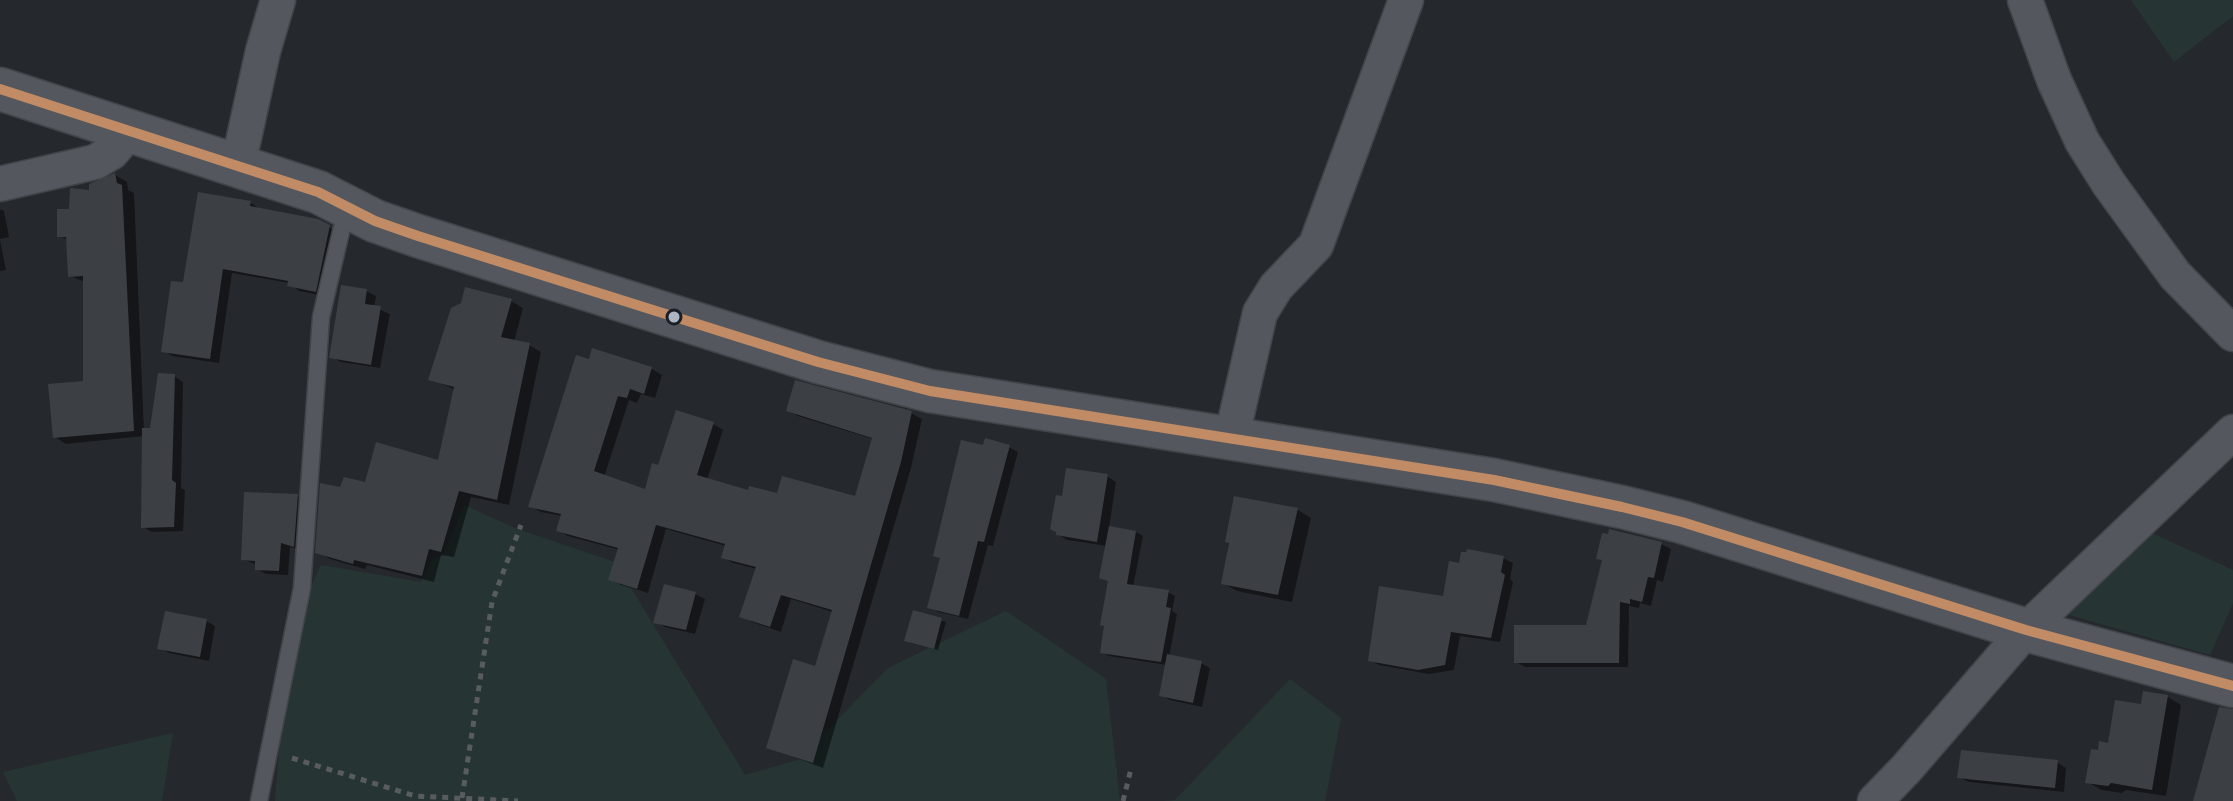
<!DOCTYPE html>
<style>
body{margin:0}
canvas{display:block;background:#25292e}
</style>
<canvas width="2233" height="801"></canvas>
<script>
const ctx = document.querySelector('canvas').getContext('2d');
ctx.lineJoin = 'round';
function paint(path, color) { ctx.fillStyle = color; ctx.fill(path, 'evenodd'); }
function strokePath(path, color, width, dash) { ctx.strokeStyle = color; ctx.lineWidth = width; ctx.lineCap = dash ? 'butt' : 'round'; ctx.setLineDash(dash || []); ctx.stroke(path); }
paint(new Path2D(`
 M2131,0h102v16l-59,46z
 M464,505l53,24 98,33 130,213 53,-15 90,-92 118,-57 100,68 14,122h-845l5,-62 30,-150 11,-24 100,17 10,-22 12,-5z
 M2147,531l86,39v33l-23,52 -144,-41z
 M1290,679l51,39 -16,83h-161l11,-1z
 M173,733l-11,68h-145l-14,-29z`), '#263434');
paint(new Path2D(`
 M115,175l12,7 1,8 6,3 10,237h7l23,-54 9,6 -2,106 4,2 -2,41 -31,1 -9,-5 1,-91 -78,8 -11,-7 30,-54v-101l-15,-6 -1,-35 -10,-6 12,-25 20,-18z
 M250,202l9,7 58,12 21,11 -13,64 -26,-5 -9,-8 -58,-10 -13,90 -47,-7 -9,-6 22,-65z
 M0,209l4,2 5,26 -9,2z
 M0,240l6,30 -6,1z
 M366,291l10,5 -2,11 16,7 -10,54 -39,-6 -9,-5z
 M511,301l12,7 -9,34 15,3 12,7 -32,153 -38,-8 -17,60 -13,-2 -7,27 -67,-17 -2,4 -35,-10 -12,-7 24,-63 24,-5 73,-22 17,-72 -25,-11z
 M593,351l59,18 10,6 -7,23 -14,-4 -4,9 -8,-3 -25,77 43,14 13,-23 53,-44 10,6 -16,50 42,12 107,7 17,-60 -75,-23 -10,-6 123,3 11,6 -11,49 -88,300 -55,-21 49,-78 16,-57 -42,-13 -10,33 -29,-10 -11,-6 16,-47 -24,-6 -10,-6 3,-11 -60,-17 -18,64 -27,-8 -10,-6 9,-29 -52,-14 -10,-6 4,-14 -21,-4 -10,-6z
 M1009,447l9,5 -25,94 -5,-1 -20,74 -29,-7 -9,-5z
 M1107,476l9,6 -7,46 27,4 7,4 -10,51 35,5 7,4 -3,15 5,3 -8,43 32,6 9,5 -8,39 -32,-7 -9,-5 6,-30 -58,-9 -7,-4 8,-71 -3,-35 -40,-6 -9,-6 5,-35z
 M297,496l9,5 -3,50 -13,-4 -2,28 -22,-1 -9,-5v-4l-14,-6z
 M1235,498l63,12 13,8 -19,84 -55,-11 -14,-8z
 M1661,544l10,5 -8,33 -6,-2 -6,26 -11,-3 -1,5 -10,-2 -1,61h-103l-9,-5 72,-35z
 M1503,558l10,5 -3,16 3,3 -13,60 -40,-6 -6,34 -25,4 -50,-9 -9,-5 74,-62 17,-33z
 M695,594l10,5 -10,35 -30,-7 -9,-5z
 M914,613l32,9 -8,28 -28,-7z
 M206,621l9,5 -6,35 -40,-8 -9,-5z
 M2168,697l13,8 -15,91 -40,-6 -4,3 -21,-3 -13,-8 12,-29 10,-8 32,-38z
 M2057,762l9,6 -2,24 -95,-10 -10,-5z`), '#0007');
paint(new Path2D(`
 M115,173l2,10 5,2 12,246 -81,7 -5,-54 35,-3v-105l-15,1 -2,-40h-9v-28h12l1,-21 19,2v-6z
 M198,192l53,9 -1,5 68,13 12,6 -14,67 -29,-6 1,-5 -65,-12 -13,90 -49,-7 10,-71 12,1z
 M341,285l26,4 -2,15 16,2 -10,59 -42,-7z
 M465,287l47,12 -11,38 29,6 -33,157 -38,-9 -18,61 -12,-3 -7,27 -68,-16 -1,4 -38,-11 5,-70 20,4 4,-10 21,5 11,-40 62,18 16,-73 -26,-7 23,-72 10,-5z
 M592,348l60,19 -8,27 -14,-5 -3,9 -9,-2 -24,75 51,18 7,-26 6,2 18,-55 38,12 -17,53 51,15 1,-4 28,7 5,-17 73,20 17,-58 -86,-27 9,-31 117,31 -11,51 -88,301 -47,-15 27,-89 22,7 17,-56 -51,-15 -11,32 -31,-10 17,-50 -35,-9 4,-14 -69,-19 -19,64 -29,-9 10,-32 -62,-17 5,-17 -33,-7 48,-152 13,4z
 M158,373l17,1 -3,106 4,3 -2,44 -33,1 1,-100h8z
 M985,438l25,7 -26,97 -6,-1 -19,75 -32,-8 13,-50 -7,-2 28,-116 22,5z
 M1066,468l42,6 -11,68 -41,-7v-3l-6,-3 6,-34 6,1z
 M244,492l54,2 -4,53 -13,-4 -2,28 -24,-1v-9l-14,-1z
 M1234,496l64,12 -20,87 -57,-11 8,-41 -4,-1z
 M1109,526l27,5 -9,53 42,6 -3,17 5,1 -10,54 -61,-9 4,-27 -4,-1 8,-44 -9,-3z
 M1609,529l53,13 -8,36 -6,-1 -6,25 -12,-3v5l-10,-2 -1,61h-105v-38h72l16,-65 -6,-1 6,-26 6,1z
 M1467,549l37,7 -3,16 4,3 -14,63 -40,-6 -6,33 -27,5 -50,-9 11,-75 64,10 6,-35 10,2 2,-11h5z
 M664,584l32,8 -10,38 -33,-7z
 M913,610l29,8 -8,31 -30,-8z
 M165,611l42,8 -7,38 -43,-8z
 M1167,654l35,7 -9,42 -34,-7z
 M2143,691l25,4 -16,95 -41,-7 -3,3 -23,-3 6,-34 7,1 1,-9 9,2 7,-43 26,4z
 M2219,707l14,2v92h-40z
 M1961,750l97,10 -3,28 -98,-10z`), '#3c3f44');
const service = new Path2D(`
 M259,801l43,-213 19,-271 26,-111`);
const minor = new Path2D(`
 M2025,0l29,80 28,61 27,43 66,91 58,59
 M238,165l25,-114 15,-51
 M0,184l95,-22 17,-10 19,-23
 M1231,440l29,-127 16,-26 40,-42 90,-245
 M1875,801l31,-32 120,-139 207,-198`);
const tertiary = new Path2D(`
 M0,89l318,103 57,29 43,15 400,126 112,29 564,89 128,27 60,15 344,108 207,56`);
strokePath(service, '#414448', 19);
strokePath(minor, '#414448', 37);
strokePath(tertiary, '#414448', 45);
strokePath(new Path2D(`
 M292,758l123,38 103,5
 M462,798l30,-196 29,-77
 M1123,801l8,-32`), '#585c61', 5, [6, 6]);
strokePath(service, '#54575d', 16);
strokePath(minor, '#54575d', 34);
strokePath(tertiary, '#54575d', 42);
strokePath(new Path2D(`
 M0,89l318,103 57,29 43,15 400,126 112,29 564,89 128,27 60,15 344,108 207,56`), '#c18c65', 10);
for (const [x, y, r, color] of [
 [674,317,7,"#aeb5c0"]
]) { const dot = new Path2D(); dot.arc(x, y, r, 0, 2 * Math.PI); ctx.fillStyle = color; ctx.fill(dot); strokePath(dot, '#1a1f27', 3); }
</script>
